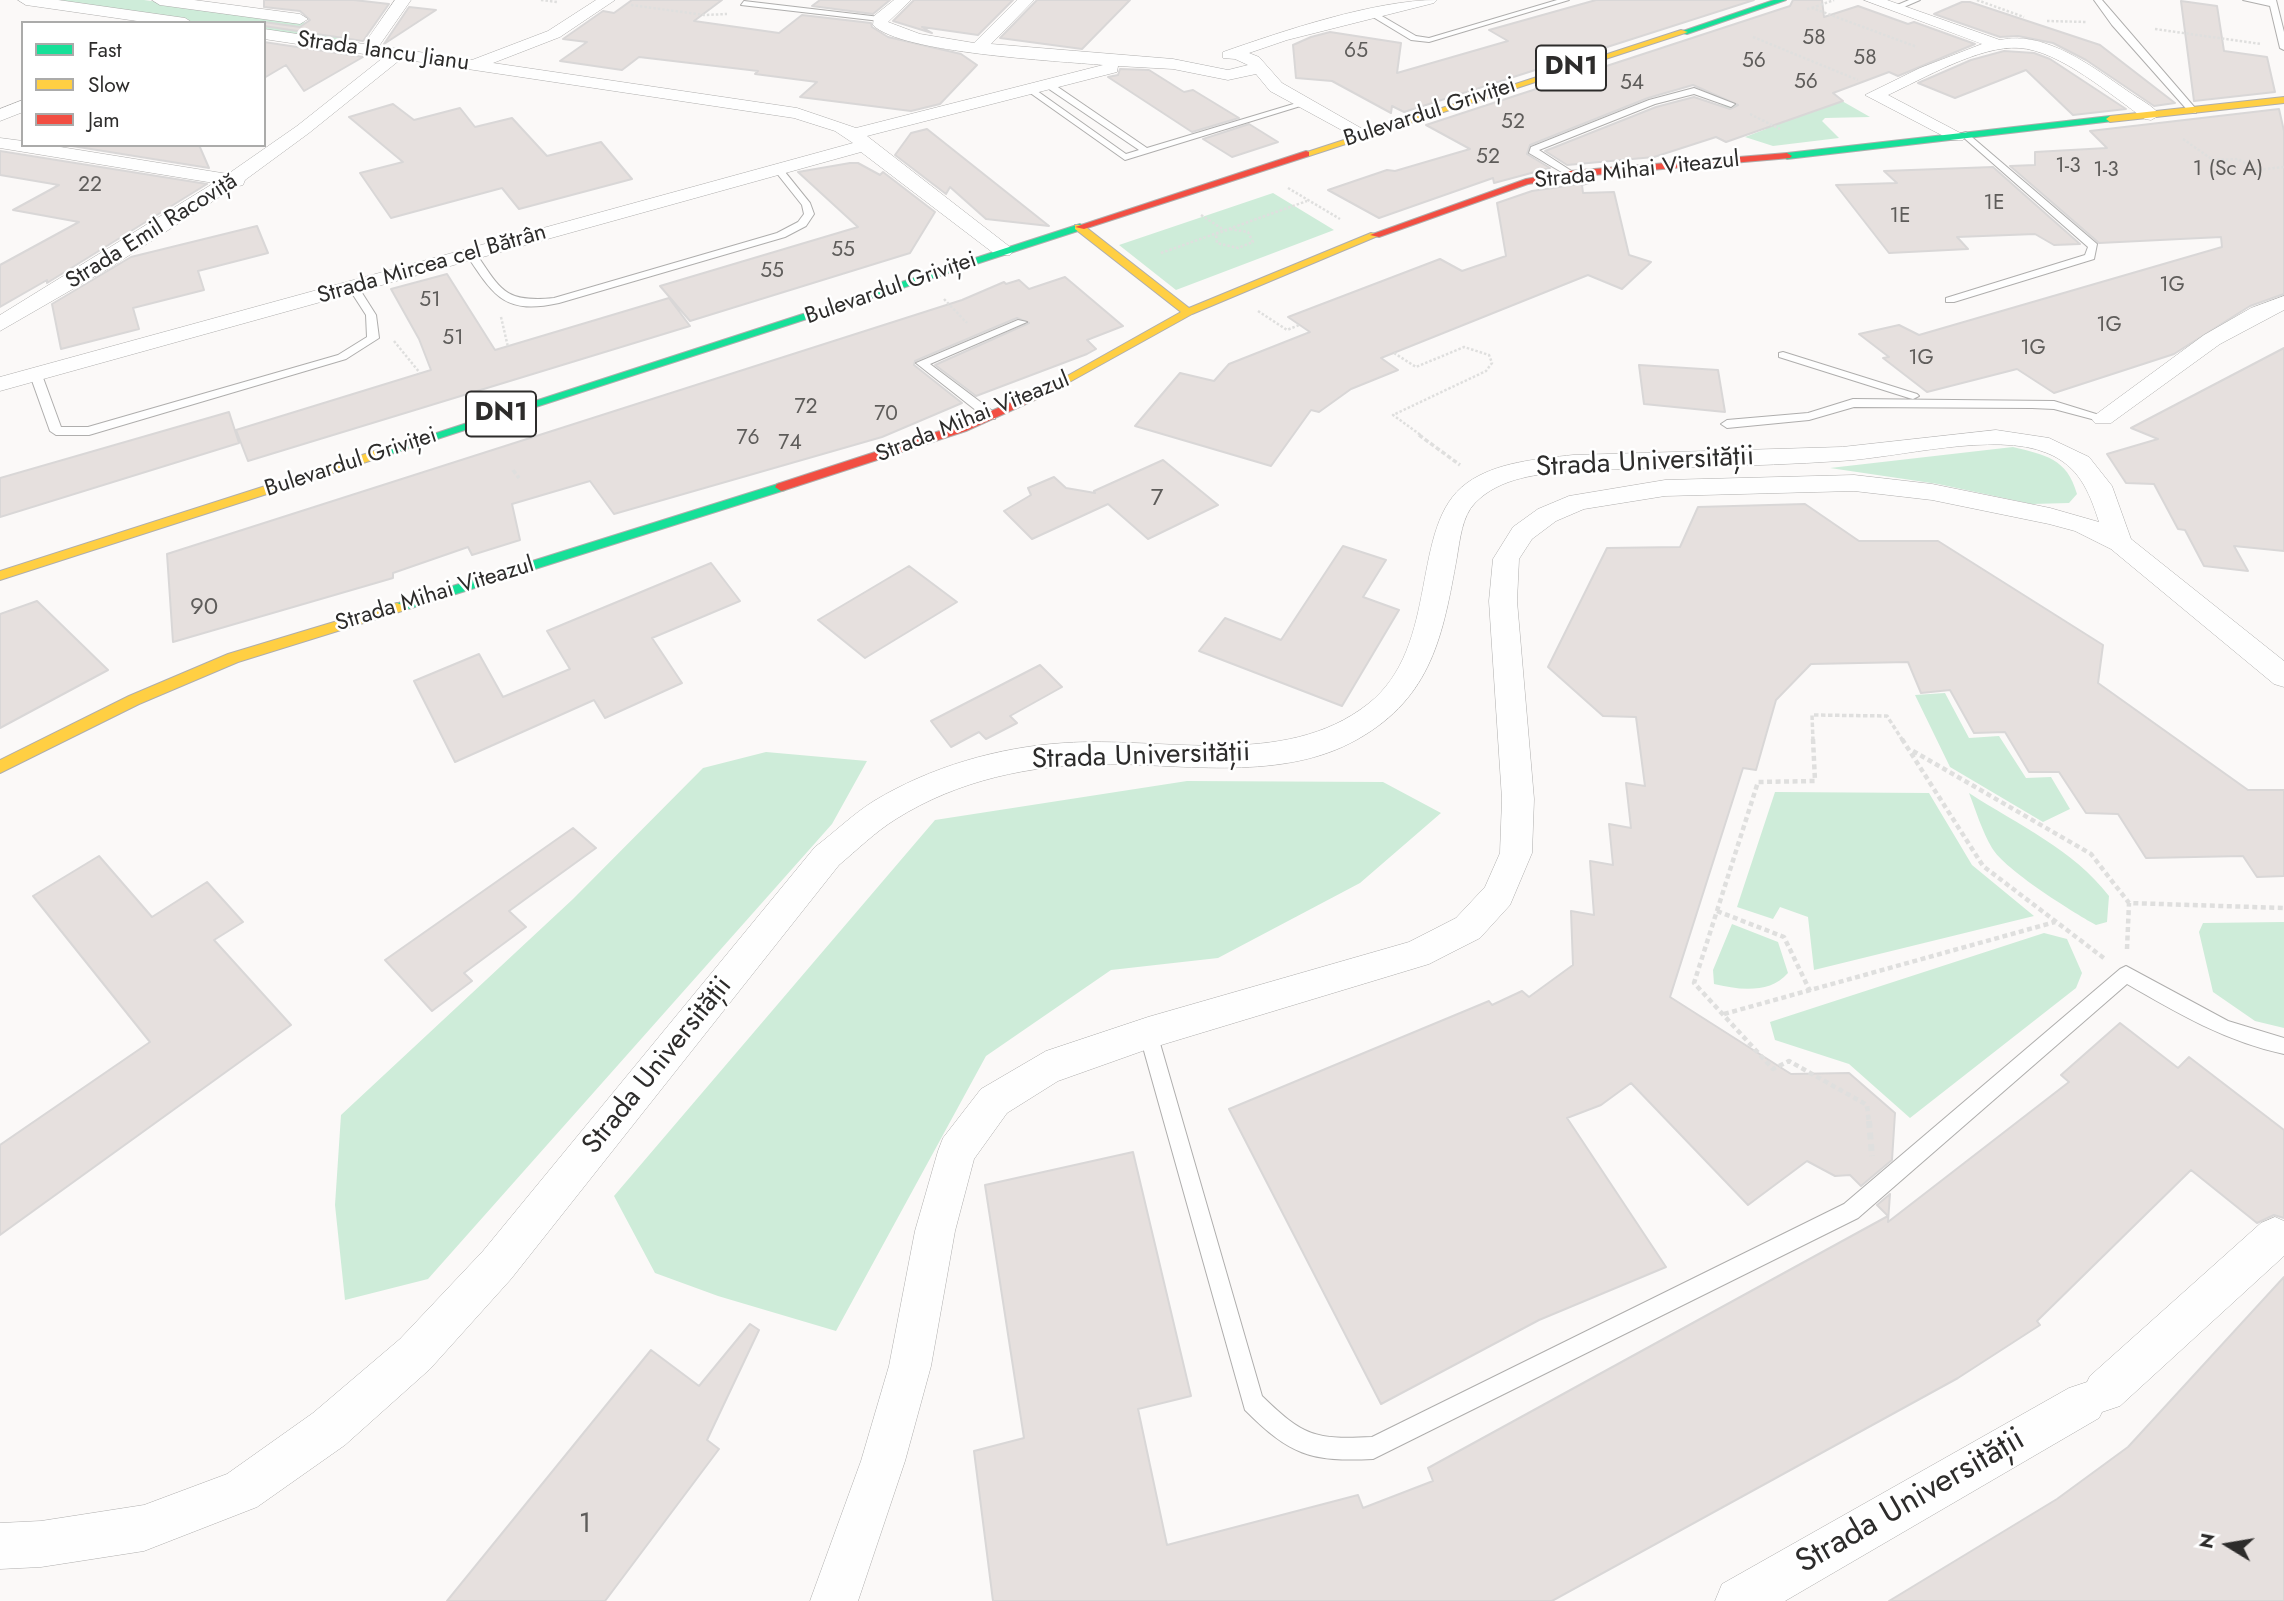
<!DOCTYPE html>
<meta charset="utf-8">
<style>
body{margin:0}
#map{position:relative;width:2284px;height:1601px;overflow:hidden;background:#fbf9f8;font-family:Jost,sans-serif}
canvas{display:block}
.legend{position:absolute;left:21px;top:21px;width:245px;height:126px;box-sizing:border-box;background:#fff;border:2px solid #ababaa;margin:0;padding:9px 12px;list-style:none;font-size:21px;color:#2d2c2b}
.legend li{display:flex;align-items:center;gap:14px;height:35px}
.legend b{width:35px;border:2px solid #ababaa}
.north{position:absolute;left:2193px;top:1510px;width:70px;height:70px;-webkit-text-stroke:5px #fff;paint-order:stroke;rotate:281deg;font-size:19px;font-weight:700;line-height:28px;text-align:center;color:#2d2c2b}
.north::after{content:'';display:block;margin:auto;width:24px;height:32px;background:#2d2c2b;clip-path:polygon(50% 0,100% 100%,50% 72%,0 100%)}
</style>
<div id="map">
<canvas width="2284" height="1601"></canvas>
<ul class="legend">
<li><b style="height:9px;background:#16e098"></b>Fast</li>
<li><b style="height:9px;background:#ffcf43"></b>Slow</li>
<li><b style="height:9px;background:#f24e42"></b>Jam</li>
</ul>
<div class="north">N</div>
</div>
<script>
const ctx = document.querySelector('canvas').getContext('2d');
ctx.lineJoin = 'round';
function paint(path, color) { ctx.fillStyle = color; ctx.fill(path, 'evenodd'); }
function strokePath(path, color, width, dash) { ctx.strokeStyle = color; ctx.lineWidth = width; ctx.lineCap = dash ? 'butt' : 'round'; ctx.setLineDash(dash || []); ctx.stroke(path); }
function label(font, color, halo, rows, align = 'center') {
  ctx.font = font + ' Jost,sans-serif'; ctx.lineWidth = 5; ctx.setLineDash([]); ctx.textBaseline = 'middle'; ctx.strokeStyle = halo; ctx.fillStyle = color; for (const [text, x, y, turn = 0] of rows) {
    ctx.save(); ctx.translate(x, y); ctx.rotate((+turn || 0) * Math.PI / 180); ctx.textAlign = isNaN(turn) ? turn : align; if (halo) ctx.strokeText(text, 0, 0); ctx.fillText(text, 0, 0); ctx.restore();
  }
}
paint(new Path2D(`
 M43,0h101l207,29v7l-15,5 -72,-9v-9h-63z
 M1835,97l35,20 -45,1 -3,3 17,17 -66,8 -28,-9 21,-8 -77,-31 37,8z
 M1273,193l61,37 -158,60 -57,-45z
 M2013,447c32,8 54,11 64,47l-8,9 -37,1 -94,-20 -108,-16z
 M1945,693l24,45 30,-2 27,42 25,-1 19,32 -27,13 -93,-55 -35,-72z
 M766,752l101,9 -35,63 -404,455 -83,21 -10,-95 6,-90 232,-216 130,-131z
 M1187,781l196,1 58,31 -81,70 -142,75 -107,12 -125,86 -150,275 -118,-35 -63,-23 -41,-77 321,-376z
 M1775,792l154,1 43,72 62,51 -220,54 -6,-53 -28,-10 -7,12 -36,-12z
 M1969,793c49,32 104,56 140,103l-2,26 -11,3c-25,-14 -91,-55 -104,-77 -10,-17 -16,-37 -23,-55z
 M2284,922v106l-29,-7 -42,-29 -14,-60 4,-9z
 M1732,924l46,18 10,31c-18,21 -49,17 -74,11l-1,-14z
 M2044,933l23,6 15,34 -6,15 -166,130 -61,-54 -74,-24 -5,-18z`), '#ceecd9');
const building = new Path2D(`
 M264,0h90l35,4 -26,37 -99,-15v-4l36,5 10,-7 -10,-9 -36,-4z
 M632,0h90l-28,21 85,12 23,-18 69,8 1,4 16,10 73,17 16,11 -37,39 -29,7 -111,-14 17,-15 -62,-8 3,-3 -119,-14 -17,13 -62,-9 27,-19 -24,-3 40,-28 11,2z
 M820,0h70l-17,14 -61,-8z
 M914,0h99l-35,35 -56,-8 10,6 -39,-12z
 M1037,0h93l-48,49 -82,-11z
 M1596,0h158l-350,112 -12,-6 -1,7 -59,-32 -36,-3 -3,-33 18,-8 19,-5 71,11 -4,30 111,-32 -19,-11z
 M1793,0h29l2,17 34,-11 50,18 6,-2 61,22 -77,32 -9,-4 -56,21 10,8 -117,41 -10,-5 -62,20 -87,8 -22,-14 111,-44 38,-10 36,12 8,-4 -45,-20 -45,13 -118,47 -3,9 23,14 -56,15 -1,-5 -114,40 -51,-28 59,-20 8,1 75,-22 -44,-24 364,-119z
 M2181,1l36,5 7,45 43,6 8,35 -81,9z
 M1962,2h8l130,43 75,58 -21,3 -68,-46 -33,-17 -35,-7 -18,1 -66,-23z
 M409,7l27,3 -52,34z
 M264,42l99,15 -59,34 -18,-26 -22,13z
 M2004,51l30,2 16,6 76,50 -53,6 -47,-45 -71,28 -37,-15 53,-23z
 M1120,69l29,1 35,22 9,-2 46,28 -47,14 -84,-55 10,-2z
 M393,104l21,16 46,-12 15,19 37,-9 35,38 54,-14 31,37 -113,30 -17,-21 -111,30 -31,-45 43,-11 -54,-45z
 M2279,109l5,22v163l-34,12 -76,48 -120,39 -37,-24 -90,23 -44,-34 6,-1 -30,-23 40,-9 20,10 303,-88 -1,-10 -122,6 -89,-77 25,-1v-13l72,-4 -17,-17z
 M1249,124l29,18 -46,15 -29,-18z
 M927,129l122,97 -63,-7 -36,-32 -4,7 -51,-39 16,-22z
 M66,145h133l10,23z
 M0,151l207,33 -160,99v-3l-47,27v-42l79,-43 -66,-12 46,-25 -59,-10z
 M850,163h8l22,12 3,-3 52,40 -25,41 -220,68 -30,-35 198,-59 -60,-55z
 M1993,167l87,77 -26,1 -19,-11 -78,3 11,12 -79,4 -53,-68 61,-2 -13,-12z
 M1593,182l-11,3 1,8 31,-1 15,63 22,7 -29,27 -34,-14 -207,83 17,12 -47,19 -32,23 -8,-2 -40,56 -136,-40 45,-53 34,8 15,-17 81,-32 -22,-15 152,-58 22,12 44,-15 -9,-53 35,-12z
 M257,226l11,27 -70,18 6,19 -71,18 6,21 -78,20 -9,-45 79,-47z
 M447,274l48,76 174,-52 21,28 -442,135 -12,-31 195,-60 -12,-31 -28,-50z
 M1065,277l58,49 -36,14 9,9 -9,5 -111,42 -41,-31 94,-42 -12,-5 -102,43 -1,4 48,38 -80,34 -268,77 -24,-33 -78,23 8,36 -48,15 -4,-8 -75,26v5l-220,64 -6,-88 795,-254 42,-18 2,2 13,-4 10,9z
 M2284,348v203l-50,-5 14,25 -44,-5 -19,-36 -7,-1 -24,-45 -28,-1 -19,-29 51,-15 -27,-11z
 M1639,365l79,5 7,42 -81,-8z
 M229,412l10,31 -239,74v-39z
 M1163,460l55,45 -70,34 -40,-35 -76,35 -28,-28 27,-16 -3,-7 26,-11 12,11 29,5 -1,-2z
 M1805,504l54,37h79l165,104 -5,38 150,107h36v86l-27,1 -14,-21 -97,2 -28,-44 -32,-1 -27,-41h-30l-24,-40 -31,1 -24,-43 -29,3 -13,-31 -97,2 -35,36 -20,70 -13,-2 -73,229 121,77 58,-1 46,40 -3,47 -31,26 -11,-11 -15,1 -28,-15 -59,44 -117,-122 -30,22 -34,13 99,149 -127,53 -158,84 -152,-295 260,-108 3,4 30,-14 7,6 44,-32 -2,-54 23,4 -4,-54 23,4 -4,-41 22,4 -5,-45 19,3 -9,-69 -33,-1 -55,-49 59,-119 73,-1 18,-40z
 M1343,546l43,14 -23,37 36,13 -57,96 -143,-55 26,-33 56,22z
 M711,563l29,38 -88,37 30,45 -77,35 -11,-18 -139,62 -41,-81 65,-27 24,43 67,-28 -23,-38z
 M909,566l48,36 -92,56 -47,-38z
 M37,601l71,69 -108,58v-114z
 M1040,665l22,22 -52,29 7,7 -31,16 -7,-7 -28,15 -20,-26z
 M573,828l23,20 -87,63 17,16 -62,46 8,8 -40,30 -47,-51z
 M99,856l53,61 55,-35 36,40 -29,18 77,85 -291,210v-90l150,-103 -117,-146z
 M2120,1023l58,45 11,-11 95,73v88l-10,-3 -17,8 -66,-53 -154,151 3,4 -82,53 -406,223h-559l-19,-150 50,-13 -39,-253 148,-33 58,244 -53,13 29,136 191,-50 5,13 70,-27 -5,-13 460,-252 -11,-11 13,-11 -2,28 181,-140 -8,-7z
 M2284,1277v324h-395l168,-102 71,-52z
 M750,1324l9,6 -52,110 12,9 -114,152h-158l204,-251 48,36z`);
paint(building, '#e6e0de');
strokePath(building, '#d9d7d7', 2);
const lane = new Path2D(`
 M1557,0h12l-140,42 -18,-2 -43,-26 7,-2 41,24 13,2z
 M1909,0h11l-23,10 -7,-2z
 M2094,0h8l94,109v4h-6l-78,-88z
 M2243,0h33l8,32v18l-4,-2 -10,-42z
 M744,1l136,16 4,2 -4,2 -139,-16z
 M1046,83h6l95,65 153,-46 7,2 -182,56 -99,-70 7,-2 93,66 13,-4 -93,-63z
 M1694,88l41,16 -4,3 -37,-13 -39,10 -116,46 34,22 2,2 -5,3 -41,-24 2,-6 118,-47z
 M1966,132l131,112 -3,15 -140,43h-8v-4l139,-43 3,-8 -125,-110v-4z
 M775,167h6l29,36 4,11 -8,12 -21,11 -226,66c-55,12 -65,-7 -93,-49l9,-2c26,38 29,51 79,46l223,-65 21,-11 6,-8 -2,-9 -27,-34z
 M349,285h8l19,30 3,23 -33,21 -257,76h-33l-6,-4 -20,-56 2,-2 10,2 19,52h27l250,-72 29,-18 -1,-22 -18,-28z
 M1018,320l9,2 -97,42 65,49v6h-8l-71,-56z
 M1783,352l134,42 2,2 -6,3 -4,-1 -130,-41v-4z
 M1853,399l201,2 55,17 -6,4 -49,-13 -22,-1 -178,-1 -45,13 -82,8 -6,-4 6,-4 81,-7z
 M2126,966l102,55 56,17v16c-57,-12 -107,-41 -157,-70l-269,234 -485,241c-63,3 -83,-4 -128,-49l-106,-377 3,-6 6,-2 6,2 3,6 105,363c41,40 53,44 110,41l472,-233 276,-235z`);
const street = new Path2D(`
 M18,0h40l127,18 8,5h-42l-125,-18z
 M152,0h42l106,14 8,5 -8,5 -140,-19z
 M395,0h16l-32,46 93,14 76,-29 48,-31h19l-55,37 -67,26 304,45 59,20 247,-63c-44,-4 -203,-12 -230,-40l1,-9 20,-16h17l-23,22 32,12 54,9 43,-43h17l-43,44 182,15 55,11 20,-5 -13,-6 -12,-1v-6c60,-21 152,-52 214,-52l-3,3 -147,37 -38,13 10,4 23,26 84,48 3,4 -3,4 -6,1 -90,-49 -14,-17 -28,6 -55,-11 -55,-3 -1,6 -250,64 143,111 3,4 -3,4h-14l-135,-103 -861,239v-14l853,-234 -18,-12 -41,-13 -393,-59 -92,74 -64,47 -2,5 -8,2 -124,80 -111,64v-16l214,-132 -214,-35v-10l23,3v4h25l180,29 69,-48 87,-69 -120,-18v-10l100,15z
 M1864,0h23l113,40c46,-10 94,28 129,52 10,7 23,13 31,23l-9,5 -6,-1c-33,-23 -86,-69 -126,-71 -39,-3 -96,31 -131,47l78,41 -3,4h-12l-86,-45 55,-27 62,-24z
 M23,100v12l-23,9v-12z
 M2284,296v14l-64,34 -109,79h-16l-4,-5 113,-83 47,-27z
 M1996,430l53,8 40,19 23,29 19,53 153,122v26l-10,-3 -163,-135 -36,-18 -26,-7 -117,-24 -78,-9 -189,5 -81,13 -28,12 -24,18 -13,20 -2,42 17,198 -2,54 -22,52 -30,33 -51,26 -281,85 -90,32 -51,32 -33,46 -19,72 -24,135 -26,95 -47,140h-48l51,-140 28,-95 26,-135 23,-80 5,-13 38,-49 65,-38 102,-34 261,-75 47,-24 29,-31 15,-34 2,-54 -13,-198 4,-42 20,-32 25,-18 31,-13 96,-16 189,-5 78,9 118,24 49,14c-10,-31 -20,-56 -52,-69 -52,-22 -149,5 -207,8 -89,6 -178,6 -267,10 -34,3 -73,6 -98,32 -13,13 -15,37 -18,54 -14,78 -25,140 -99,182 -75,43 -173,25 -255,25 -73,1 -145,16 -207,55 -21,13 -39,31 -57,46l-328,414 -81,90 -85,76 -88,62 -113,44 -103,16 -41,2v-46l41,-2 103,-16 83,-31 86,-61 87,-74 83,-88 332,-404c20,-15 38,-33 59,-46 56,-34 125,-54 190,-58 98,-7 220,27 304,-39 74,-58 40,-179 99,-221 29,-21 71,-24 106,-28l269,-8z
 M2275,1217l9,4v35l-164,150 -18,6 -3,6 -314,183h-70l7,-17 347,-196 18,-6 3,-6 171,-153z`);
const fast = new Path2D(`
 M1774,0h12l-99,34 -7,-2z
 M2110,116l4,3 -1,2 -326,38 -5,-3 5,-3z
 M1080,224l5,3 -1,2 -693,225h-8l-2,-3z
 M781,483l6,4 -2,3 -383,121h-10l-2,-3 2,-3z`);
const slow = new Path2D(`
 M1681,30l7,2 -379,124 -8,-2z
 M2284,97v6l-174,19 -4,-3 4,-3z
 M1075,225h8l106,83 182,-75 9,2 -188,79 -137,76 -4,-1v-4l130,-73 -106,-83z
 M387,447l4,1v6l-391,126v-9z
 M397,603l5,2 2,3 -2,3 -164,51 -99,42 -139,69v-13l129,-64 99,-42z`);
const jam = new Path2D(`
 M1306,151l3,1v4l-225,73 -9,-2z
 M1787,153l5,3 -2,2 -220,19 -42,7 -149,53 -9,-2 156,-56 44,-8z
 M1055,384l4,1v4l-93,42 -181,59 -4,1 -6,-4 2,-3 181,-59z`);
strokePath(lane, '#afaead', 2);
strokePath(street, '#afaead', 1);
strokePath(fast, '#afaead', 2);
strokePath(slow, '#afaead', 2);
strokePath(jam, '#afaead', 2);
strokePath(new Path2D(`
 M541,0l16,2
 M1977,0l47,17
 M631,5l73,10 23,-1
 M1812,8l22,-8
 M1807,9l5,-1 105,39
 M2047,21l40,1
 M2155,29l106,15
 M1753,37l105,43
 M1750,114l30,15
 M2183,139l30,21 25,-1 19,11 27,-3
 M1288,188l52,31
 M1201,215l23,15
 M1230,229l18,3 5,10 -15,6 -21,-5 -1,-9z
 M1161,253l146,-52
 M944,299l23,24
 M1258,311l29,19 12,-5
 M501,317l7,30
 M394,341l26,32
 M1394,353l22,14 48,-20 25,8 3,8 -6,8 -93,44 29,21`), '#dfdfde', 2.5, [2.5, 2]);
strokePath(new Path2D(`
 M1419,435l41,30
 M513,470l6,8
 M1813,741l-1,-26 75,1 16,25`), '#dfdfde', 3.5, [4.5, 2.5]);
strokePath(new Path2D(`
 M1813,739l2,42 -57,1 -64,201 79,86 16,-8 78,44 2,18
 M1902,739l81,127 122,93
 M1913,751l178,103 38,49 155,5
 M1717,911l67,26 26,54
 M2127,949l2,-46
 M1724,1014l331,-92`), '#dfdfde', 4.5, [5, 3.5]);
strokePath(new Path2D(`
 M1869,1121l3,35`), '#dfdfde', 6, [7, 4.5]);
paint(lane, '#fefefe');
paint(street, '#fefefe');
paint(fast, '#16e098');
paint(slow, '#ffcf43');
paint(jam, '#f24e42');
label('21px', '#5e5c5a', null, [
 ["58",1814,39],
 ["65",1356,52],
 ["58",1865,59],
 ["56",1754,62],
 ["56",1806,83],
 ["54",1632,84],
 ["52",1513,123],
 ["52",1488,158],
 ["1-3",2068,167],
 ["1 (Sc A)",2228,170],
 ["1-3",2106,171],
 ["22",90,186],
 ["1E",1994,204],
 ["1E",1900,217],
 ["55",843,251],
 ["55",772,272],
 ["1G",2172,286],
 ["51",430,301],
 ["1G",2109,326],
 ["51",453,339],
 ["1G",2033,349],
 ["1G",1921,359],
 ["72",806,408],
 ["70",886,415],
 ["76",748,439],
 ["74",790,444]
]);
label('23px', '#2d2c2b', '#fff', [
 ["Strada Iancu Jianu",383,52,8],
 ["Bulevardul Griviței",1430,113,-18],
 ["Strada Mihai Viteazul",1637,171,-6],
 ["Strada Emil Racoviță",152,232,-32],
 ["Strada Mircea cel Bătrân",432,265,-16],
 ["Bulevardul Griviței",891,289,-19],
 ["Strada Mihai Viteazul",973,418,-22],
 ["Bulevardul Griviței",351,463,-18],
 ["Strada Mihai Viteazul",435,595,-17]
]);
label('24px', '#5e5c5a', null, [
 ["7",1157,499],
 ["90",204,608]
]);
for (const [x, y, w] of [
 [1571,68,70],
 [501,414,70]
]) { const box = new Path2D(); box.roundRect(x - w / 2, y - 22.5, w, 45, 5); ctx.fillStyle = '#fff'; ctx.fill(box); strokePath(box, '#2d2c2b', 2); }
label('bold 26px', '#2d2c2b', null, [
 ["DN1",1571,68],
 ["DN1",501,414]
]);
label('28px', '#2d2c2b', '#fff', [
 ["Strada Universității",1645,463,-3],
 ["Strada Universității",1141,757,-2],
 ["Strada Universității",658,1066,-51]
]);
label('28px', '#5e5c5a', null, [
 ["1",585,1525]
]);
label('33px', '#2d2c2b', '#fff', [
 ["Strada Universității",1911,1502,-30]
]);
</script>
